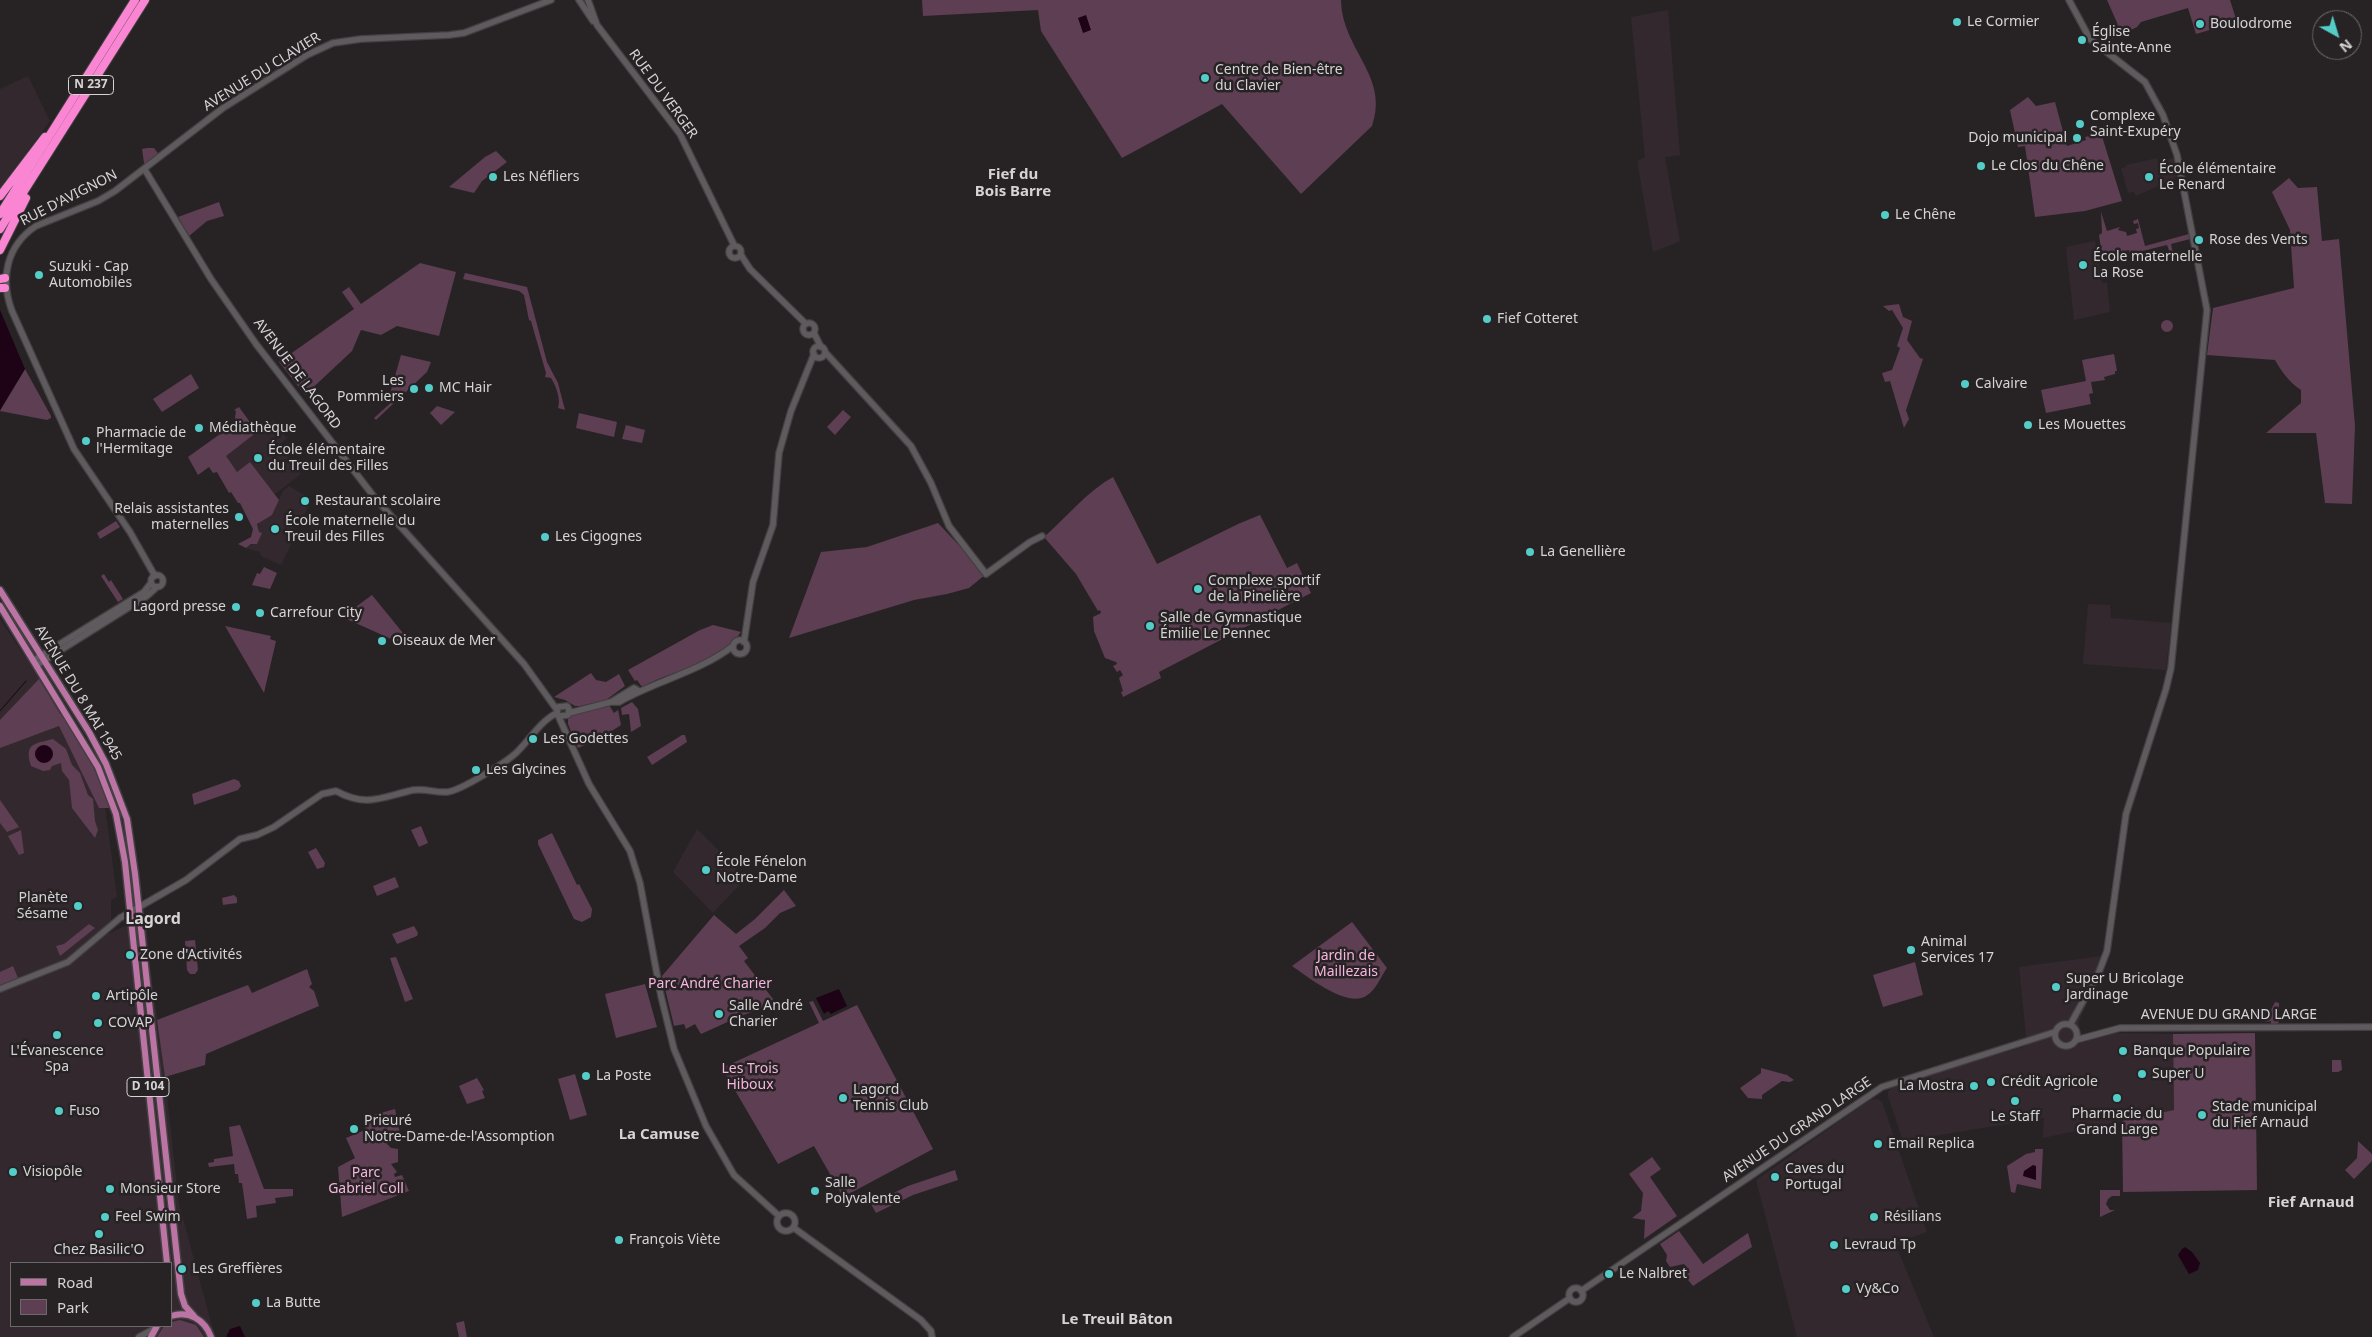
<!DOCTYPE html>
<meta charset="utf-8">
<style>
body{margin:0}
#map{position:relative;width:2372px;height:1337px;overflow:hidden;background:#272325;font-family:"Noto Sans",sans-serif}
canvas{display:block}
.legend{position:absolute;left:10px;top:1262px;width:162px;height:65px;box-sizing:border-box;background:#272325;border:1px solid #6d696b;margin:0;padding:6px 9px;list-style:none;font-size:15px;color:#d6d3d5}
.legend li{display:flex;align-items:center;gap:10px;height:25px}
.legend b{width:25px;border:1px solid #6d696b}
.north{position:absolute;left:2312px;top:10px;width:50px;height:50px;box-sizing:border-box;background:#272325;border:1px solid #6d696b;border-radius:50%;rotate:141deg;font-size:14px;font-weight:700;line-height:20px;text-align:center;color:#d6d3d5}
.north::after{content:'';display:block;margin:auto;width:18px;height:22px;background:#54cdc8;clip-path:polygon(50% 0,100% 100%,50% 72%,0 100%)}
</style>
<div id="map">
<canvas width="2372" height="1337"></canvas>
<ul class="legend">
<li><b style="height:6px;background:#bb74a4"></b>Road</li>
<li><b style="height:14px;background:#5e3e52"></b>Park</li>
</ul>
<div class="north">N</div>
</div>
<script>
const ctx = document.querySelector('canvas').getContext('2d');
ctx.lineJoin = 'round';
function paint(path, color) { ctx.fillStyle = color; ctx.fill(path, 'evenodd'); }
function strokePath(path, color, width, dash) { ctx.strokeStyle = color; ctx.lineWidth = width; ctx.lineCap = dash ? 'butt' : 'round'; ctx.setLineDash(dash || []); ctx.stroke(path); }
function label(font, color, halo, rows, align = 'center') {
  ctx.font = font + ' "Noto Sans",sans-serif'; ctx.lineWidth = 5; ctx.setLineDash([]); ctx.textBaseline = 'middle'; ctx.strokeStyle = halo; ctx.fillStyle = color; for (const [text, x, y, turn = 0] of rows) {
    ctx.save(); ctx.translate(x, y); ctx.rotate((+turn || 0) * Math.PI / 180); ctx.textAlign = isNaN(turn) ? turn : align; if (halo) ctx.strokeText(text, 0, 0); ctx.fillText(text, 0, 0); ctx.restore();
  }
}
paint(new Path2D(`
 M1668,10l12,145 -15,2 15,84 -27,11 -16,-91 8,-4 -14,-140z
 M28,76l22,45 -50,67v-99z
 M2176,157l3,15 -5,7 -38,17 -2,-4 -6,1 -7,-25 5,-1v-2l31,-7 1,5z
 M2095,241l7,42h5l3,29 -36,8 -8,-73z
 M273,420l14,18 -6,5v4l20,27 -27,21 -24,-32 -13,9 -12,-16z
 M289,486l22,13 -8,19 -5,-2 -6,16 4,2 -15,31 -20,-9 -1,-4 -14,-4 7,-4 6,-12 -1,-10 14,-7 11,-24z
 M2088,604l22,1 1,13 60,5 -5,47 -83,-6z
 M0,619l63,95 42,92 12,91 -6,3v21l-20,21 55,-26 3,42 16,119 14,127 36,133h-215zM11,1263h160v63h-160z
 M697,829l49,49 -33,35 -40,-41z
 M2109,955l-30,66 1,22 36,-10 57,1 1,76 -131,28 1,-20 -141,23 -15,-45v-4l8,-8 131,-38 -8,-79z
 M1877,1099l5,3 45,130 -26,9 -4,7 37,89h-137l-41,-157 114,-80z`), '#32282e');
paint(new Path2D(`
 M922,0h419c1,50 49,76 31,126l-71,68 -79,-90 -100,54 -81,-127 -3,-21 -115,6z
 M2107,0h123l7,22 -41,12 -8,-26 -47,14 -4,5 -25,12 -1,-3 5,-5 -1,-3 3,-3z
 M2028,97l8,9 19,-4 12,44 19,-6 -1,-3 16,-4 21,68 -37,10 -50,6 -10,-71 -7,1 -8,-37z
 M147,148h7l6,8 -15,14 -3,-21z
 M496,151l11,11 -25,19 -8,12 -25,-6 36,-30z
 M2289,178l9,10 19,-1 5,54 17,-2 16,187 -3,78 -27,-1 -9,-70h-50l35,-30v-13c-12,-8 -19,-18 -26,-30l-68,-5 6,-47 81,-20 -4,-58 -18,-38z
 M219,202l5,14 -17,5 -18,15 -11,-19z
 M2101,212l6,19 13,-4 -2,3 8,2 1,4 10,-3 -1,-4 3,-1 -1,-5 -4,1 -1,-3 5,-2 7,27 44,-12 1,5 -19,5 2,9h-3l-3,-8 -37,9 -1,-4 -27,6 -3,-21 3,-2z
 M420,263l36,9 -17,64 -42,-10 -16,9 -20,-5 -9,21 -47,44 -26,-33 75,-53 -12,-17 7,-5 12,17z
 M465,273l62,14 20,75 11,21 7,27 -7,-2c3,-9 -2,-22 -7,-30l-6,-1 1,-4 -15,-52 -2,-1 -5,-25 -5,-4 -56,-12z
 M1899,304l4,13 9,4 -5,19 13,18 3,1 -17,51 3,9 -5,9 -14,-47 -5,1 -3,-9 10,-3 8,-22 -3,-2 6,-18 -11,-18 -3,1 -6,-5z
 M2161 326a6 6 0 1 1 12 0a6 6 0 1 1-12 0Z
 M2114,354l3,17h-2v3l-11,3 1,3 -14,2 2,11 -4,1 2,10 -45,9 -5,-23 45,-9 -4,-21z
 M401,355l30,7 -4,10 -51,48 -2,-2 21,-19 -6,-2z
 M25,369l26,47v2l-4,2 -47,-9z
 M191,374l8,14 -37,24 -9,-13z
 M437,406l18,6 -14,13 -11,-12z
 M239,407l18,25 -31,24 11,16 13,-10 29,38 -7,15 -15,9 2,8 3,1 -5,11h-6l-5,4 -8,-4 13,-7 2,-8 -13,-26h-2l-7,-11 -2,1 -12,-21 -4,1 -4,-6 -11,8 -10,-18 46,-33 2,-13 -2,-1z
 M843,410l8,7 -16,18 -8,-8z
 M579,413l38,9 -3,15 -38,-9z
 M626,425l19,5 -3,13 -20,-4z
 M1113,477l44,87 81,-40 22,-9 27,53 10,-5 14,30 -152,79 2,6 -38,19 -2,-5 2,-1 -4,-13 4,-3 -3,-5 -3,2 -4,-6 4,-2 -1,-2 -11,-4 -11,-27 -1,-14 8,-4 -1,-3 -2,1 -22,-37 -32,-37c23,-20 42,-45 69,-60z
 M116,521l4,6 -20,12 -3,-6z
 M938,523l48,51 -17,14 -22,6 -33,6 -125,38 32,-86 46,-5z
 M264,567l13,6 -7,16 -18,-4 5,-12 3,1z
 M104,574l5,8 2,-2 12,19 -5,3 -17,-26z
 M372,595l35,43v8l-65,-29z
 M713,625l28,7c-22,33 -67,37 -99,55l-5,-7 -2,1 -7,-11 72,-40z
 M225,626l46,10 -1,3 6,2 -12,52z
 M591,673l5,7 10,2 13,-8 6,12 -19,14 -26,6h-5l-10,-6 -11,-3z
 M39,679l21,35 4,1 25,41 21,52h-11l-40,-82 -59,22v-28z
 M632,702l6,7 3,17 -10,6 -2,-18 -7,1 -1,-7z
 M609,705l5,8 4,-3 3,15 -20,13 -23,10 -10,-24v-6l7,-5z
 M682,735h3l2,7 -35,23 -5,-8z
 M53,739l13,10 6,16 8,8 8,22 5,4 2,22 3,9 -3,8 -23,-30 -3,-28 -7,-9 -1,-8 -9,3 -2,4 -7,1 -12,-5c-7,-23 3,-22 22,-27z
 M234,779l5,2 2,5 -3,4 -44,15 -2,-11z
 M0,800l19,27 -12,5 -7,-9z
 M421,826l7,17 -9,4 -8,-17z
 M21,830l3,23 -5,2 -11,-19z
 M552,833l25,52 2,-1 13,25 -1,8 -9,5 -8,-3 -36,-75v-4z
 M316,848l9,15 -1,4 -7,2 -9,-17z
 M395,877l4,10 -22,9 -4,-10z
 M784,890l12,16 -16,7 -15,15 -26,18 9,12 -4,3 29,38 1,6 -31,10 -42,19 -6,-10 -9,5 -2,-5 -10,2 -12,-50 52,-61 22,19 19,-15z
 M234,895l3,3v5l-14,2 -1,-7z
 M1352,922l35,46c-7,10 -11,22 -21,28 -19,12 -58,-19 -74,-30z
 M89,924l6,4 -35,28 -4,-10 8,-2z
 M414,926l4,7 -1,3 -20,8 -5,-10z
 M195,940l3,30 -3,4h-5l-3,-4 -2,-29z
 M396,957l17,42 -8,3 -15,-44z
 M1915,962l8,33 -40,12 -10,-32z
 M13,966l5,12 -18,7v-13z
 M307,969l5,15 -3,3 5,4 5,15 -113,48 -1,11 -40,12 -8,-57 91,-35 4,8z
 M645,984l12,43 -41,11 -11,-44z
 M813,1001l10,20 34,-16 76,144 -90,48 -29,-51 -36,18 -56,-96 97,-45 -10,-21z
 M2275,1002l4,1v19l-2,2 -6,1v-4l-6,1z
 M2255,1033l2,157 -134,2 -1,-71 52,-11 -1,-76z
 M2332,1060h9l1,10 -4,2h-6z
 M1761,1068l26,7 7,5 -4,2 -8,-1 -20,14v4l-14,-1 -8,-10 21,-15z
 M575,1074l12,41 -17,5 -12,-41z
 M477,1078l7,12 -2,1 3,7 -18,6 -8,-18z
 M395,1109l5,25 -11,6 -2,4 4,4 7,1v13l-7,2 6,8 -3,2 1,3 7,-2 7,16 -67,26 -4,-50 17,-9 -9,-20 19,-8 1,-13z
 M240,1125l24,64h29v7l-18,2 1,5 -20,3 1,11 -10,2 -5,-36h-3l-1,-9h-3l-1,-10 -25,3 -1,-4 6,-1v-3l19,-3 -4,-29z
 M2358,1141l14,13v7l-18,18 -9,-9 12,-12z
 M2035,1149h8l-2,40 -24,-5 -2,9 -4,-1 -4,-26 19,-12 9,-2z
 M1652,1157l9,12 -11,8 27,39 -33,23 1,-19 -13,-2 9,-7 2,-18 -14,-19z
 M955,1170l3,10 -45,15 -37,18 -5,-9 37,-18z
 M2100,1190h20v6h-8l-4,3 -2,5 4,6h5l-15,7z
 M1679,1231l24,33 45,-31 4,14 -59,39 -8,-10 5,-4 -6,-8 -14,3 -4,-6 1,-6 -7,-11z
 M180,1320l16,5 8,12h-47l7,-11h7v-4z
 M464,1321l3,16h-8l-3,-14z`), '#5e3e52');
paint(new Path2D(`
 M1086,15l5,15 -8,3 -5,-15z
 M0,310l25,59 -25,41z
 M35 754a9 9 0 1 1 18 0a9 9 0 1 1-18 0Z
 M839,989l8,17 -16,8 -3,-3 -4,3 -8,-16z
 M2033,1165l3,1v14l-13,-4 1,-5z
 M2185,1247l7,5 8,11 -2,7 -9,4 -11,-19 4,-6z
 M240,1326l5,11h-19l4,-8z`), '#1e0215');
strokePath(new Path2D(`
 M0,711l26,-30`), '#1e0215', 1);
const secondary = new Path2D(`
 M579,0l14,21
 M588,0l9,25 83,109 54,111
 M2069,0l21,39 55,43 18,33 14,40 30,155 -36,358 -5,21 -40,125 -19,137 -8,21 -29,53
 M145,170l66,109 45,65 119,154 149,166 33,46
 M729 252a6 6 0 1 1 12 0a6 6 0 1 1-12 0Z
 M741,255l9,14 56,55
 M803 329a6 6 0 1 1 12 0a6 6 0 1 1-12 0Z
 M814,333l7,14
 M813 352a6 6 0 1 1 12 0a6 6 0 1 1-12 0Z
 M825,352l86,94 20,37 18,43 37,48 44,-32 12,-6
 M151 581a6 6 0 1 1 12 0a6 6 0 1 1-12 0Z
 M155,576l-25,-44 -56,-83 -62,-138c-12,-32 -6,-65 24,-85l62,-25 17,-10 108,-83 84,-53 26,-12 28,-4 88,-4 15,-2 87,-33
 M733 647a7 7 0 1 1 14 0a7 7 0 1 1-14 0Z
 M744,642l9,-60 20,-57 6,-72 12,-42 23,-57
 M34,660l110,-68 7,-9
 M37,665l110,-69 10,-9
 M611,702h8c37,-21 80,-30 114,-56
 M569,713l42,-11 23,-14 5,3
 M560,716l8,-1 1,-6 -2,-3 -9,1 -1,6 32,71 41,67 10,32 21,113 13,53 32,77 28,49 45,41
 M0,989l68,-27 52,-44 66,-38 54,-41 17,-4 17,-8 48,-33 14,-3c29,16 44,7 73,0 13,-4 25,2 38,1 13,-1 58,-29 69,-39 13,-12 24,-32 41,-40
 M2055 1035a11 11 0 1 1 22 0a11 11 0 1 1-22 0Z
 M2076,1040l44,-12 252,-1
 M777 1222a9 9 0 1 1 18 0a9 9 0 1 1-18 0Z
 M794,1228l127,92 10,11 1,6
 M1569 1295a7 7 0 1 1 14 0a7 7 0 1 1-14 0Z
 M1581,1291l301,-204 173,-55
 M139,1337l15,-8
 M1513,1337l57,-39`);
const primary = new Path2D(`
 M0,590l89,142 17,32 21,55 8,55 46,420 4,12 9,10
 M0,606l98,161 18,47 9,48 42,401
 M171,1316c18,-6 34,4 40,21
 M151,1337l6,-11`);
const highway = new Path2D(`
 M0,196l45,-59
 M0,214l135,-214
 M0,229l145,-229
 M0,250l26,-52
 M0,279l5,-1
 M0,288h5`);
strokePath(secondary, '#434042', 8);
strokePath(primary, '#434042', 9);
strokePath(highway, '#434042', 10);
strokePath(secondary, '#5f5a5d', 5.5);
strokePath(primary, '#bb74a4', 6);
strokePath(highway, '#f985d3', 8);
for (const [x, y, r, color] of [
 [1957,22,5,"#54cdc8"],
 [2200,24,5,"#54cdc8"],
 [2082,40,5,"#54cdc8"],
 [1205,78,5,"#54cdc8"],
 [2080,124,5,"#54cdc8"],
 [2077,138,5,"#54cdc8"],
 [1981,166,5,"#54cdc8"],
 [493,177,5,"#54cdc8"],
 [2149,177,5,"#54cdc8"],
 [1885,215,5,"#54cdc8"],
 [2199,240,5,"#54cdc8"],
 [2083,265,5,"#54cdc8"],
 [39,275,5,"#54cdc8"],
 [1487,319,5,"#54cdc8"],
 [1965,384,5,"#54cdc8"],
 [429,388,5,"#54cdc8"],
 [414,389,5,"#54cdc8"],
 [2028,425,5,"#54cdc8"],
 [199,428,5,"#54cdc8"],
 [86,441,5,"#54cdc8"],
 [258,458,5,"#54cdc8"],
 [305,501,5,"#54cdc8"],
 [239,517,5,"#54cdc8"],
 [275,529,5,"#54cdc8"],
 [545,537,5,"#54cdc8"],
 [1530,552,5,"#54cdc8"],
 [1198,589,5,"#54cdc8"],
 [236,607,5,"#54cdc8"],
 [260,613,5,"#54cdc8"],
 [1150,626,5,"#54cdc8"],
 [382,641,5,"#54cdc8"],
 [533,739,5,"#54cdc8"],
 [476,770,5,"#54cdc8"],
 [706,870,5,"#54cdc8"],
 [78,906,5,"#54cdc8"],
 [1911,950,5,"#54cdc8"],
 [130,955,5,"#54cdc8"],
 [2056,987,5,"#54cdc8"],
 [96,996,5,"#54cdc8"],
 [719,1014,5,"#54cdc8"],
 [98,1023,5,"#54cdc8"],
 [57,1035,5,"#54cdc8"],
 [2123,1051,5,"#54cdc8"],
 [2142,1074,5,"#54cdc8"],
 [586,1076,5,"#54cdc8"],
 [1991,1082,5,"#54cdc8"],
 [1974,1086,5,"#54cdc8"],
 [843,1098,5,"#54cdc8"],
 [2117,1098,5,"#54cdc8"],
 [2015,1101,5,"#54cdc8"],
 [59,1111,5,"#54cdc8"],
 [2202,1115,5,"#54cdc8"],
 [354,1129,5,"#54cdc8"],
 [1878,1144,5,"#54cdc8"],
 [13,1172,5,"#54cdc8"],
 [1775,1177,5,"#54cdc8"],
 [110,1189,5,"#54cdc8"],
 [815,1191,5,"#54cdc8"],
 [105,1217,5,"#54cdc8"],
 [1874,1217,5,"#54cdc8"],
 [99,1234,5,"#54cdc8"],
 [619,1240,5,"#54cdc8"],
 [1834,1245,5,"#54cdc8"],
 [182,1269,5,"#54cdc8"],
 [1609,1274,5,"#54cdc8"],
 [1846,1289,5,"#54cdc8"],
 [256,1303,5,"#54cdc8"]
]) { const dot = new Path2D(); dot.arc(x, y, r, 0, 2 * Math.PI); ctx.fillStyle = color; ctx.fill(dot); strokePath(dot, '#272325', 2); }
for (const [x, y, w] of [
 [91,85,45],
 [148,1087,42]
]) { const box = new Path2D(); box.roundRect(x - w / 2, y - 9.5, w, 19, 4); ctx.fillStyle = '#272325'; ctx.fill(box); strokePath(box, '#d6d3d5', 1); }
label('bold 12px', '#d6d3d5', null, [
 ["N 237",91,85],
 ["D 104",148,1087]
]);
label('14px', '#d6d3d5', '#272325', [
 ["Le Cormier",1967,22],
 ["Boulodrome",2210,24],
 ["Église",2092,32],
 ["Sainte-Anne",2092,48],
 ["Centre de Bien-être",1215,70],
 ["du Clavier",1215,86],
 ["Complexe",2090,116],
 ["Saint-Exupéry",2090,132],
 ["Dojo municipal",2067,138,"right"],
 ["Le Clos du Chêne",1991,166],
 ["École élémentaire",2159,169],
 ["Le Renard",2159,185],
 ["Les Néfliers",503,177],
 ["Le Chêne",1895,215],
 ["Rose des Vents",2209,240],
 ["École maternelle",2093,257],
 ["La Rose",2093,273],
 ["Suzuki - Cap",49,267],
 ["Automobiles",49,283],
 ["Fief Cotteret",1497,319],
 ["Les",404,381,"right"],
 ["Pommiers",404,397,"right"],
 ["Calvaire",1975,384],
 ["MC Hair",439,388],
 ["Les Mouettes",2038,425],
 ["Médiathèque",209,428],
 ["Pharmacie de",96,433],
 ["l'Hermitage",96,449],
 ["École élémentaire",268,450],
 ["du Treuil des Filles",268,466],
 ["Restaurant scolaire",315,501],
 ["Relais assistantes",229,509,"right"],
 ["maternelles",229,525,"right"],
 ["École maternelle du",285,521],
 ["Treuil des Filles",285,537],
 ["Les Cigognes",555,537],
 ["La Genellière",1540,552],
 ["Complexe sportif",1208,581],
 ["de la Pinelière",1208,597],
 ["Lagord presse",226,607,"right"],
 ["Carrefour City",270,613],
 ["Salle de Gymnastique",1160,618],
 ["Émilie Le Pennec",1160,634],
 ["Oiseaux de Mer",392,641],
 ["Les Godettes",543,739],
 ["Les Glycines",486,770],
 ["École Fénelon",716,862],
 ["Notre-Dame",716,878],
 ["Planète",68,898,"right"],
 ["Sésame",68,914,"right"],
 ["Animal",1921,942],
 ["Services 17",1921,958],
 ["Zone d'Activités",140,955],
 ["Super U Bricolage",2066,979],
 ["Jardinage",2066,995],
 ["Artipôle",106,996],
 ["Salle André",729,1006],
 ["Charier",729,1022],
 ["COVAP",108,1023],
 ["L'Évanescence",57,1051,"center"],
 ["Spa",57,1067,"center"],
 ["Banque Populaire",2133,1051],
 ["Super U",2152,1074],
 ["La Poste",596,1076],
 ["Crédit Agricole",2001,1082],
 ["La Mostra",1964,1086,"right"],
 ["Lagord",853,1090],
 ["Tennis Club",853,1106],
 ["Stade municipal",2212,1107],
 ["du Fief Arnaud",2212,1123],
 ["Fuso",69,1111],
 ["Pharmacie du",2117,1114,"center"],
 ["Grand Large",2117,1130,"center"],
 ["Le Staff",2015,1117,"center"],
 ["Prieuré",364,1121],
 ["Notre-Dame-de-l'Assomption",364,1137],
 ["Email Replica",1888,1144],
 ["Caves du",1785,1169],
 ["Portugal",1785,1185],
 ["Visiopôle",23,1172],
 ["Salle",825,1183],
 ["Polyvalente",825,1199],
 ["Monsieur Store",120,1189],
 ["Feel Swim",115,1217],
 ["Résilians",1884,1217],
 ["François Viète",629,1240],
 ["Levraud Tp",1844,1245],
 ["Chez Basilic'O",99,1250,"center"],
 ["Les Greffières",192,1269],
 ["Le Nalbret",1619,1274],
 ["Vy&Co",1856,1289],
 ["La Butte",266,1303]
], 'left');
label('14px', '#d6d3d5', '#272325', [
 ["AVENUE DU CLAVIER",262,72,-32],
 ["RUE DU VERGER",663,94,54],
 ["RUE D'AVIGNON",69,198,-27],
 ["AVENUE DE LAGORD",297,374,53],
 ["AVENUE DU 8 MAI 1945",78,693,59],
 ["AVENUE DU GRAND LARGE",2229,1015],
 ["AVENUE DU GRAND LARGE",1797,1130,-34]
]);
label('14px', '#f7b6df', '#272325', [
 ["Jardin de",1346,956],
 ["Maillezais",1346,972],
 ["Parc André Charier",710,984],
 ["Les Trois",750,1069],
 ["Hiboux",750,1085],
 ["Parc",366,1173],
 ["Gabriel Coll",366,1189]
]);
label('bold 15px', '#d6d3d5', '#272325', [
 ["Fief du",1013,175],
 ["Bois Barre",1013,192],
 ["La Camuse",659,1135],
 ["Fief Arnaud",2311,1203],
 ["Le Treuil Bâton",1117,1320]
]);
label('bold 16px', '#d6d3d5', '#272325', [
 ["Lagord",153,919]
]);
</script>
